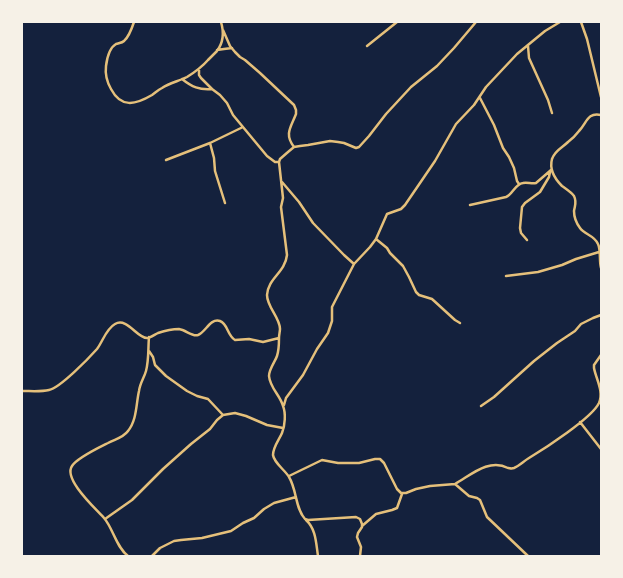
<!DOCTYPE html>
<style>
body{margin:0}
#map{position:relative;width:623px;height:578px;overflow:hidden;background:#14213d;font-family:Arial,sans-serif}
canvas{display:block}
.frame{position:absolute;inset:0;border:23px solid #f6f1e7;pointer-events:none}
</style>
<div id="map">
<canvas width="623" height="578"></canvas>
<div class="frame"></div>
</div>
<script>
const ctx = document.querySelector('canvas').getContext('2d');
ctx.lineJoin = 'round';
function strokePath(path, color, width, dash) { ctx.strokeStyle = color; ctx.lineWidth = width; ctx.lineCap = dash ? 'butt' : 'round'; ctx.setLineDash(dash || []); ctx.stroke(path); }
strokePath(new Path2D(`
 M134,22c-2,6 -5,15 -10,19 -2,2 -5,2 -8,3 -7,4 -9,14 -10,22 -1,8 1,16 5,23 10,19 24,16 41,6 3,-2 6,-5 10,-7 8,-5 17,-7 25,-11 8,-5 15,-10 21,-17 3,-3 6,-6 9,-9 6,-8 7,-19 4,-29
 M581,22l6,17 14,58
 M223,30l7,16 5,6 5,5 5,3 15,13 34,32 2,5v4c-5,13 -12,20 -2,33
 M367,46l30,-24
 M528,46l1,12 19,42 4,13
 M217,50l7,-1 8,-1
 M199,70v5l2,3 11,11 8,6 7,8 6,12 34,41 8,6h4
 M182,79c10,8 17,11 30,10
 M480,98l14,27 9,23 6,9 5,11 3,13 2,3
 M601,115c-14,-3 -14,8 -22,16 -3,4 -7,8 -11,11 -6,6 -13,8 -16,17 -3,11 3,20 10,27 4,3 9,6 12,10 3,6 1,9 0,15 0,6 3,13 6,17 5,7 14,7 18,16 3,6 1,17 3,24
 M210,143l4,15 1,13 10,32
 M166,160l44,-17 33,-16
 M282,182l17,20 14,21 31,32 10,9
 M470,205l36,-8c7,-3 9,-13 17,-14 4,-1 9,1 13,0l15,-13
 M376,239l11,9 3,5 13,13 6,11 7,15 3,3 13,4 23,21 5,3
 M527,240l-6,-7 -1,-5 2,-21 3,-4 15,-11 9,-15 1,-5
 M506,276l32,-4 24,-7 14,-6 23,-7
 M149,351l4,6 2,8 11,11 21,15 10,5 11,3 15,16
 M22,391c9,0 19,1 27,-1 11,-2 40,-32 48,-41 6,-8 9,-20 18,-25 12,-7 22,14 32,14 3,0 7,-3 11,-5 6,-2 14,-4 21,-4 7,1 13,8 19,6 8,-3 12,-17 22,-14 8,3 7,14 15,19l14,-1 14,3 16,-4
 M284,405l2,-7 17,-23 14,-26 11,-16 4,-12v-14l22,-43 16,-17 6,-8 11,-25 14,-5 4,-4 30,-44 21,-37 18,-19 12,-18 31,-33 28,-23 15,-9
 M481,406l13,-9 40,-36 23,-18 18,-12 6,-7 12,-6 8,-3
 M580,422l21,27
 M289,476l33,-16 16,3h21l16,-4h5l4,4 13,26 4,4h5l10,-4 14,-3 25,-2 14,12 8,2 3,2 7,17 41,39
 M455,484c16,-9 34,-26 53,-16 2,0 3,1 6,0 5,-2 10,-7 15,-10 15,-9 63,-40 70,-55 5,-12 -3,-24 -5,-35v-3l7,-10
 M105,519l27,-19 31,-31 28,-25 19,-15 7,-9 6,-5 12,-2 11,3 21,9 16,3
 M306,520c10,9 10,23 12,36
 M362,526l14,-12 16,-4 5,-2 5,-14
 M128,556c-12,-9 -15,-28 -24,-38 -9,-10 -41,-39 -32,-52 5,-8 26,-18 36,-23 7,-4 15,-5 20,-12 9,-11 8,-27 11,-40 1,-8 5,-13 7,-20 3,-11 2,-23 3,-34
 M152,556l8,-8 14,-7 7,-1 21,-2 29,-7 12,-8 11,-5 10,-9 10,-6 22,-6
 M360,556l1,-9 -4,-10 1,-4 4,-6v-3l-2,-5 -4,-2 -48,3 -3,-1c-10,-11 -8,-29 -16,-42 -4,-7 -15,-14 -16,-22 0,-8 6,-15 9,-22 3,-7 4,-20 1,-27 -3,-11 -13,-18 -14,-30 0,-7 6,-14 8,-20 2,-6 2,-12 2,-18 0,-3 1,-7 1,-9 0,-11 -13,-22 -13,-34 1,-17 18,-22 20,-40l-6,-48 2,-9 -4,-36 1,-3 8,-7 6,-5 6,-1 8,-1 22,-4 8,1 6,1 12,5 3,-1 10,-11 17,-22 25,-27 26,-21 17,-18 22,-26`), '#e5c07b', 2.5);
</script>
